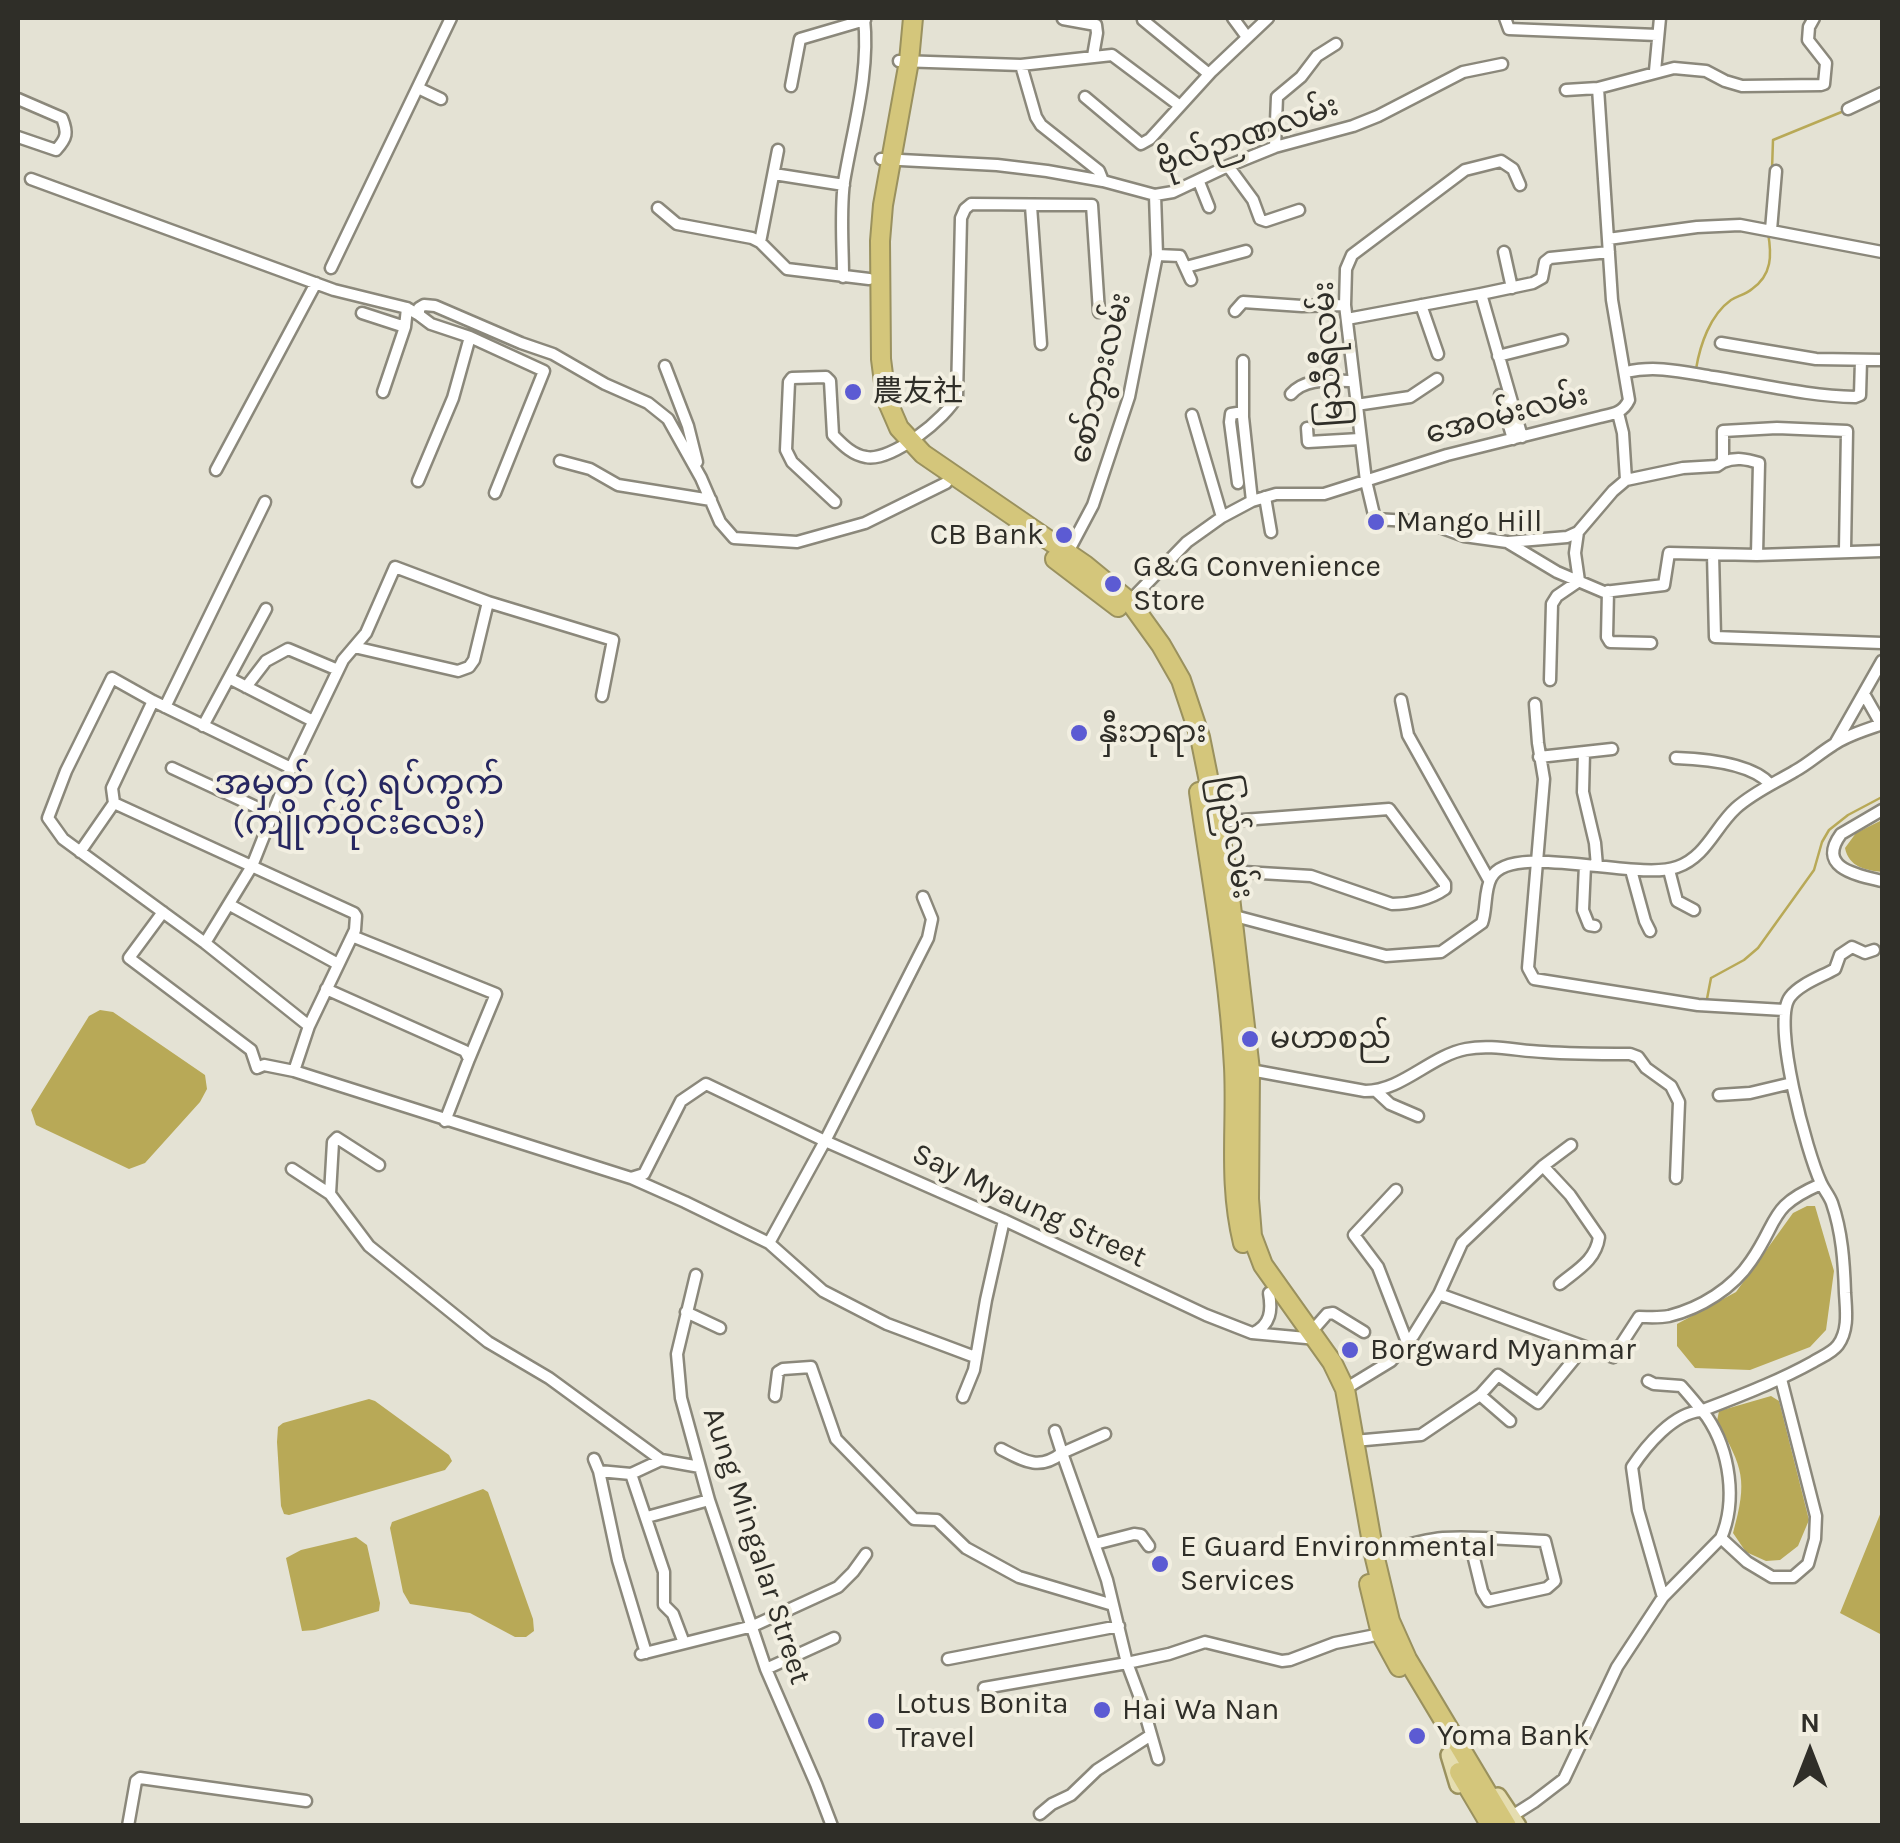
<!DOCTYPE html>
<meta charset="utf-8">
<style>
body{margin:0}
#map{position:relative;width:1900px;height:1843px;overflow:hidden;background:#e4e2d4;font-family:Karla,sans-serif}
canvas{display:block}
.frame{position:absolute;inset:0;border:20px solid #2f2e28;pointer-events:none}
.north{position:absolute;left:1760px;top:1703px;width:100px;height:100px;-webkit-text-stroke:8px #f2efe1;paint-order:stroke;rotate:0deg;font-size:28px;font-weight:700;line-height:40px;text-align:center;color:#2f2e28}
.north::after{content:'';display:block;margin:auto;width:35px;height:45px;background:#2f2e28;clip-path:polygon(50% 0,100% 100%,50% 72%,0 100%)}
</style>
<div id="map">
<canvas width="1900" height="1843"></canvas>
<div class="frame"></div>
<div class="north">N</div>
</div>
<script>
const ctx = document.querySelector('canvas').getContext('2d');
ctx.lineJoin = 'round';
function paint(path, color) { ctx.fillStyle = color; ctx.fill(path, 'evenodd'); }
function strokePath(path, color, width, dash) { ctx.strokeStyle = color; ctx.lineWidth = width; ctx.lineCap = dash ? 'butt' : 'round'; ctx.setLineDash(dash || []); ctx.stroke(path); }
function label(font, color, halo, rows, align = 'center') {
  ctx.font = font + ' Karla,"Noto Sans SC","Noto Sans Myanmar",sans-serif'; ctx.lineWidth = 8; ctx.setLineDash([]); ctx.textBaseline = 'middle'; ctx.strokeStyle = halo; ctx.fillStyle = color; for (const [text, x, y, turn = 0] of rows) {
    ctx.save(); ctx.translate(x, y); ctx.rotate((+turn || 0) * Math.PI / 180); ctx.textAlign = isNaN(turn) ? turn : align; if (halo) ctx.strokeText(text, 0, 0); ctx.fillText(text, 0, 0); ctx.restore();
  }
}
paint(new Path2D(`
 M1882,820v52c-17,-2 -33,-5 -37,-24l11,-15z
 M100,1010l13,2 92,63 2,14 -7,13 -55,61 -16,6 -93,-44 -5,-15 58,-94z
 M1807,1206h8l19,65 -8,59 -16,17 -60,23 -55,-2 -18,-22v-22l59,-32 57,-79z
 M1771,1396l8,5 30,119 -11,26 -18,14 -14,1 -20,-9 -13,-19c15,-54 10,-64 -16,-112l2,-10z
 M369,1399l6,2 74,54 3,6 -7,9 -156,45 -5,-1 -3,-8 -4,-64 1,-15 5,-4z
 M483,1489l5,3 45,127 1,12 -8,6h-11l-45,-24 -60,-9 -7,-12 -13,-64 2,-6z
 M1881,1512l1,1v122l-42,-22z
 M356,1537l11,8 13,58 -1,8 -64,19 -13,1 -16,-73 15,-8z`), '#b8a957');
strokePath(new Path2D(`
 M1772,170l1,-30 71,-29
 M1696,369c4,-24 14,-54 35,-69 7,-4 15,-6 21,-11 20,-14 20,-34 16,-56
 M1706,1004l5,-26 33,-18 14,-12 56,-78 8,-28 7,-12 19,-15 34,-18`), '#b8a957', 2.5);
const street = new Path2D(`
 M1233,18l14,19
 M1505,18l4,11 148,6
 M1063,19l33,6 1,8 -4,23
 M1143,20l66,54
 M899,61l122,4 91,-10 68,51
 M1021,65l15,52 5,8 58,46 4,10
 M1655,71l5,-53
 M791,86l9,-47 65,-19
 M418,88l23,11
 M1566,90l32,-2 76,-20 32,3 19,10 17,5 79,-1 3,-1 2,-21 -18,-23 1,-13 5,-9
 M1085,97l56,47 9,-5 62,-68 56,-53
 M18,99l44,19c6,15 5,20 -6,32l-38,-13
 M1848,109l34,-16
 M1275,147l2,-50 24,-20 16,-21 19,-12
 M881,159l116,6 50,6 56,10 52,14 18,-3 55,-26 47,-19 78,-21 25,-10 85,-44 39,-8
 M1228,166l25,34 7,19 6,2 33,-11
 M774,174l70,11
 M31,179l303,111 73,18 12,7v-7l5,-3 11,1 86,37 32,11 52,30 43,19 20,16 33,59 19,44 14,16 63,4 68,-19 81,-40 6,-9
 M1199,182l10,25
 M1520,185l-7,-16 -12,-8 -36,9 -113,85 -6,14 -1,36 21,176 9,38 51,3 38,14 43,6 50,30 47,20 60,-7 5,-32 88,2 125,-4
 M1031,206l10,138
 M658,208l19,16 75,14 8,4 27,27 82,10
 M1771,230l5,-59
 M1608,239l89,-12 43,-2 142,27
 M760,242l18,-92
 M1504,252l8,36
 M1157,255l23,1 11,24
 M1186,267l60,-16
 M331,268l120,-250
 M843,277c0,-31 -3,-64 1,-95 9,-54 26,-109 20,-164
 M1421,305l17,49
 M1235,311l8,-9 59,4 43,-1
 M362,313l43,14
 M419,315l12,9 39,13 74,34 -49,122
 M1347,319l134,-25
 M1721,343l95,16 66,1
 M1498,356l64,-16
 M1243,361v56l9,84
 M665,366l23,60 9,36
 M1626,372c30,-7 57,0 87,5 47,7 94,19 142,20l5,-2 1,-35
 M383,392l22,-65 2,-19
 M1291,394c15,-17 40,-13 62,-13
 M1500,395l13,44
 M1356,405l54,-8 27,-18
 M1618,413l5,20 3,47
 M1192,415l30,102
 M1307,428l1,14 52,-3
 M1522,437l-41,-143 52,-11 9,-5 3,-16 5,-4 59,-6
 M560,461l30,8 28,16 93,15
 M1723,462c13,-5 23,-3 36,1l-2,92
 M216,470l100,-187
 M418,481l35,-83 17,-61
 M1238,483l-8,-61 1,-8 12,-2
 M1265,497l6,35
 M835,502l-43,-40 -6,-12 3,-68 3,-4 34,-1 4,4 3,54c9,9 19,20 33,22 25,5 81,-39 91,-61l4,-178 4,-9 6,-5 121,1 7,107
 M1508,542l59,-5 11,-5 35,-41 13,-11 57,-12 34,-2 6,-4v-31l54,-3 70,3 -2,119
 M1067,554l26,-49 36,-108 28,-142 -2,-60
 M1713,554l2,83 167,6
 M1608,591l-1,46 3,5 41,1
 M488,602l125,38 -11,56
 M1127,604l60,-62 35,-25 30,-16 24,-7h48l123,-39 153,-38c13,-3 23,-4 29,-17l-17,-100 -14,-212
 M229,678l84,43
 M1550,680l2,-76 5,-8 22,-15 -4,-28 3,-21
 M246,687l20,-26 22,-12 50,21
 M1864,694l17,30
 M1401,700l7,35 81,145
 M153,701l-41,87 2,15 240,110 2,3 -1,14 -46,96 -15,45
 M1535,704l3,39 6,36 -16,189 6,11 164,26 86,5
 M165,707l100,-205
 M203,726l63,-117
 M1836,742l46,-81
 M1584,752l-1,40 12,51 2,23
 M1539,757l73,-8
 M1676,758c27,1 75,5 94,26
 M172,768l99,46
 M291,768l-138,-67 -41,-23 -46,93 -18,47 15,21 142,104 104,83
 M1882,810l-41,24c-25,34 16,41 41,47
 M1216,822l173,-13 56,75v5c-14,10 -35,15 -53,15l-81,-28 -84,-5
 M80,852l34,-49
 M1585,865l-2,45 6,15 6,1
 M1631,870l14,51 5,10
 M1669,870l8,31 17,9
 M230,905l108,59
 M163,912l-34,46 122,92 6,18 7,-3 30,6 337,107 13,-4 37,-73 25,-17 119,57 179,79 202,95 46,18 65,6
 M1231,915l155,41 55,-4 41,-29c5,-14 2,-32 9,-45 19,-38 147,4 186,-11 29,-10 38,-40 59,-59 18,-16 39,-25 59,-37 13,-7 25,-18 38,-26 14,-10 33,-15 49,-21
 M352,936l144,58 -27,65
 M205,943l47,-77 39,-98 52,-108 23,-27 29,-66 93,35 -14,58 -5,7 -11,4 -104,-24
 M326,989l139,62 4,8 -24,62
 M1245,1069l120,22c37,0 65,-35 101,-42 25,-5 52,2 78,3 28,2 57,2 86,2l8,3 8,11 25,18 8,16 -3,76
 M1376,1091l14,13 28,12
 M1719,1095l31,-2 42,-10
 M379,1165l-42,-27 -4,4 -3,52 39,52 119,96 61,36 112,82 39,7
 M1543,1166l27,29 29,42c-3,23 -22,33 -39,47
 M292,1169l38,25
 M631,1178l54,24 84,41 54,48 64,33 88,33
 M1396,1190l-42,45 24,32 29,75
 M769,1243l56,-102 103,-203 4,-19 -9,-22
 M696,1275l-19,79 4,44 28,102 57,169 50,115 16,42
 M1439,1294l174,63 26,-40c10,0 20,1 30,-1 32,-8 64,-28 82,-55 29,-42 17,-54 70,-77
 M686,1312l34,16
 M1312,1331l15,-17 6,-1 31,19
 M1253,1333c18,-8 19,-23 16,-40
 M1345,1389l46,-28 22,-25 26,-42 23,-51 81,-77 28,-21
 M1480,1395l30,26
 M775,1396l3,-24 5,-3 28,-2 25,72 78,80 23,1 29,28 53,29 94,28
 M963,1397l11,-27 12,-70 18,-80
 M1055,1431l7,22 43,-19
 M1354,1441l67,-6 59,-40 18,-20 40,28 37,-45
 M1001,1449c23,12 38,22 61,4l45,127 20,83 15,40 16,56
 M594,1459l5,12 32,3 30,-14
 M599,1471l19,89 28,93
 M631,1474l33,98v33l9,9 11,29
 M647,1517l62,-17
 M1721,1538l26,24 25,15h21l15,-13 7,-25 1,-23 -35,-137
 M1095,1544l39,-10 7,1 8,11
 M1374,1554c22,-6 46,-14 69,-16 34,-2 68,2 102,3l10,40 -8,7 -59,13 -6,-10 -13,-53
 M1663,1597l-25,-87 -6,-43c14,-21 41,-54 69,-56 38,-15 76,-29 112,-49 8,-5 19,-9 25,-17 11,-15 8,-35 7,-52 -1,-31 -3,-61 -13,-90 -3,-8 -8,-13 -11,-20 -14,-30 -50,-161 -31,-186 10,-13 31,-20 45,-28l5,-14 12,-8 13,6 9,-3
 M641,1654l112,-28 85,-39 15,-15 13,-18
 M948,1659l171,-33
 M766,1669l68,-31
 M984,1688l143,-25 42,-9 36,-12 77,19 8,-1 45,-17 46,-9
 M1040,1814l12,-10 19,-9 26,-25 54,-35
 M1512,1816l22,-14 30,-23 53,-112 46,-70 58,-59c16,-37 9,-87 -14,-121 -8,-10 -17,-21 -26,-31l-27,-2 -6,-3
 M128,1826l8,-45 4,-3 166,23`);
const primary = new Path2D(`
 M1449,1755l9,30
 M1498,1796l20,30`);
const highway = new Path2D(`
 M913,18l-4,43 -26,144 -3,36 1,118 5,39 13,30 24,26 162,111 45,37 31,43 20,35 19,57 27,134 23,199 -1,129 3,37 11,29 69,97 13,27 29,165 16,67 17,38 100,167
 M1055,559l63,48
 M1199,792c13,91 30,182 35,275 3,60 -6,115 9,176
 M1369,1584l12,50 18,33
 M1459,1772l32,54`);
strokePath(street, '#8b887b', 15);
strokePath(primary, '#9a915e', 20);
strokePath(highway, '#9a915e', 22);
strokePath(street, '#fff', 10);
strokePath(primary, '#e5ddb0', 15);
strokePath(highway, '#d4c67b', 18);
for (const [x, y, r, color] of [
 [853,392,10,"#5c5bd3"],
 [1376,522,10,"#5c5bd3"],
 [1064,535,10,"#5c5bd3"],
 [1113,584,10,"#5c5bd3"],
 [1079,733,10,"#5c5bd3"],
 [1250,1039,10,"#5c5bd3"],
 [1350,1350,10,"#5c5bd3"],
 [1160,1564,10,"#5c5bd3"],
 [1102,1710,10,"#5c5bd3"],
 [876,1721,10,"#5c5bd3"],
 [1417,1736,10,"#5c5bd3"]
]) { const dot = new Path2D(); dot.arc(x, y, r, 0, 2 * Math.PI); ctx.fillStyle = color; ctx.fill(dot); strokePath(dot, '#f2efe1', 4); }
label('30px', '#2f2e28', '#f2efe1', [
 ["ဗိုလ်ဉာဏလမ်း",1248,136,-19],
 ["မြသီရီလမ်း",1329,354,-94],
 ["စော်ဘွားလမ်း",1101,378,-76],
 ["အေဝမ်းလမ်း",1507,415,-14],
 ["ပြည်လမ်း",1233,837,81],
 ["Say Myaung Street",1029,1206,25],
 ["Aung Mingalar Street",756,1546,72]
]);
label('30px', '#2f2e28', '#f2efe1', [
 ["農友社",873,392],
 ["Mango Hill",1396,522],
 ["CB Bank",1044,535,"right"],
 ["G&G Convenience",1133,567],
 ["Store",1133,601],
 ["နှီးဘုရား",1099,733],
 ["မဟာစည်",1270,1039],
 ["Borgward Myanmar",1370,1350],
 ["E Guard Environmental",1180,1547],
 ["Services",1180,1581],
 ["Lotus Bonita",896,1704],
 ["Travel",896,1738],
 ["Hai Wa Nan",1122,1710],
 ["Yoma Bank",1437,1736]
], 'left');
label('35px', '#262660', '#f2efe1', [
 ["အမှတ် (၄) ရပ်ကွက်",359,784],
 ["(ကျိုက်ဝိုင်းလေး)",359,824]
]);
</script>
